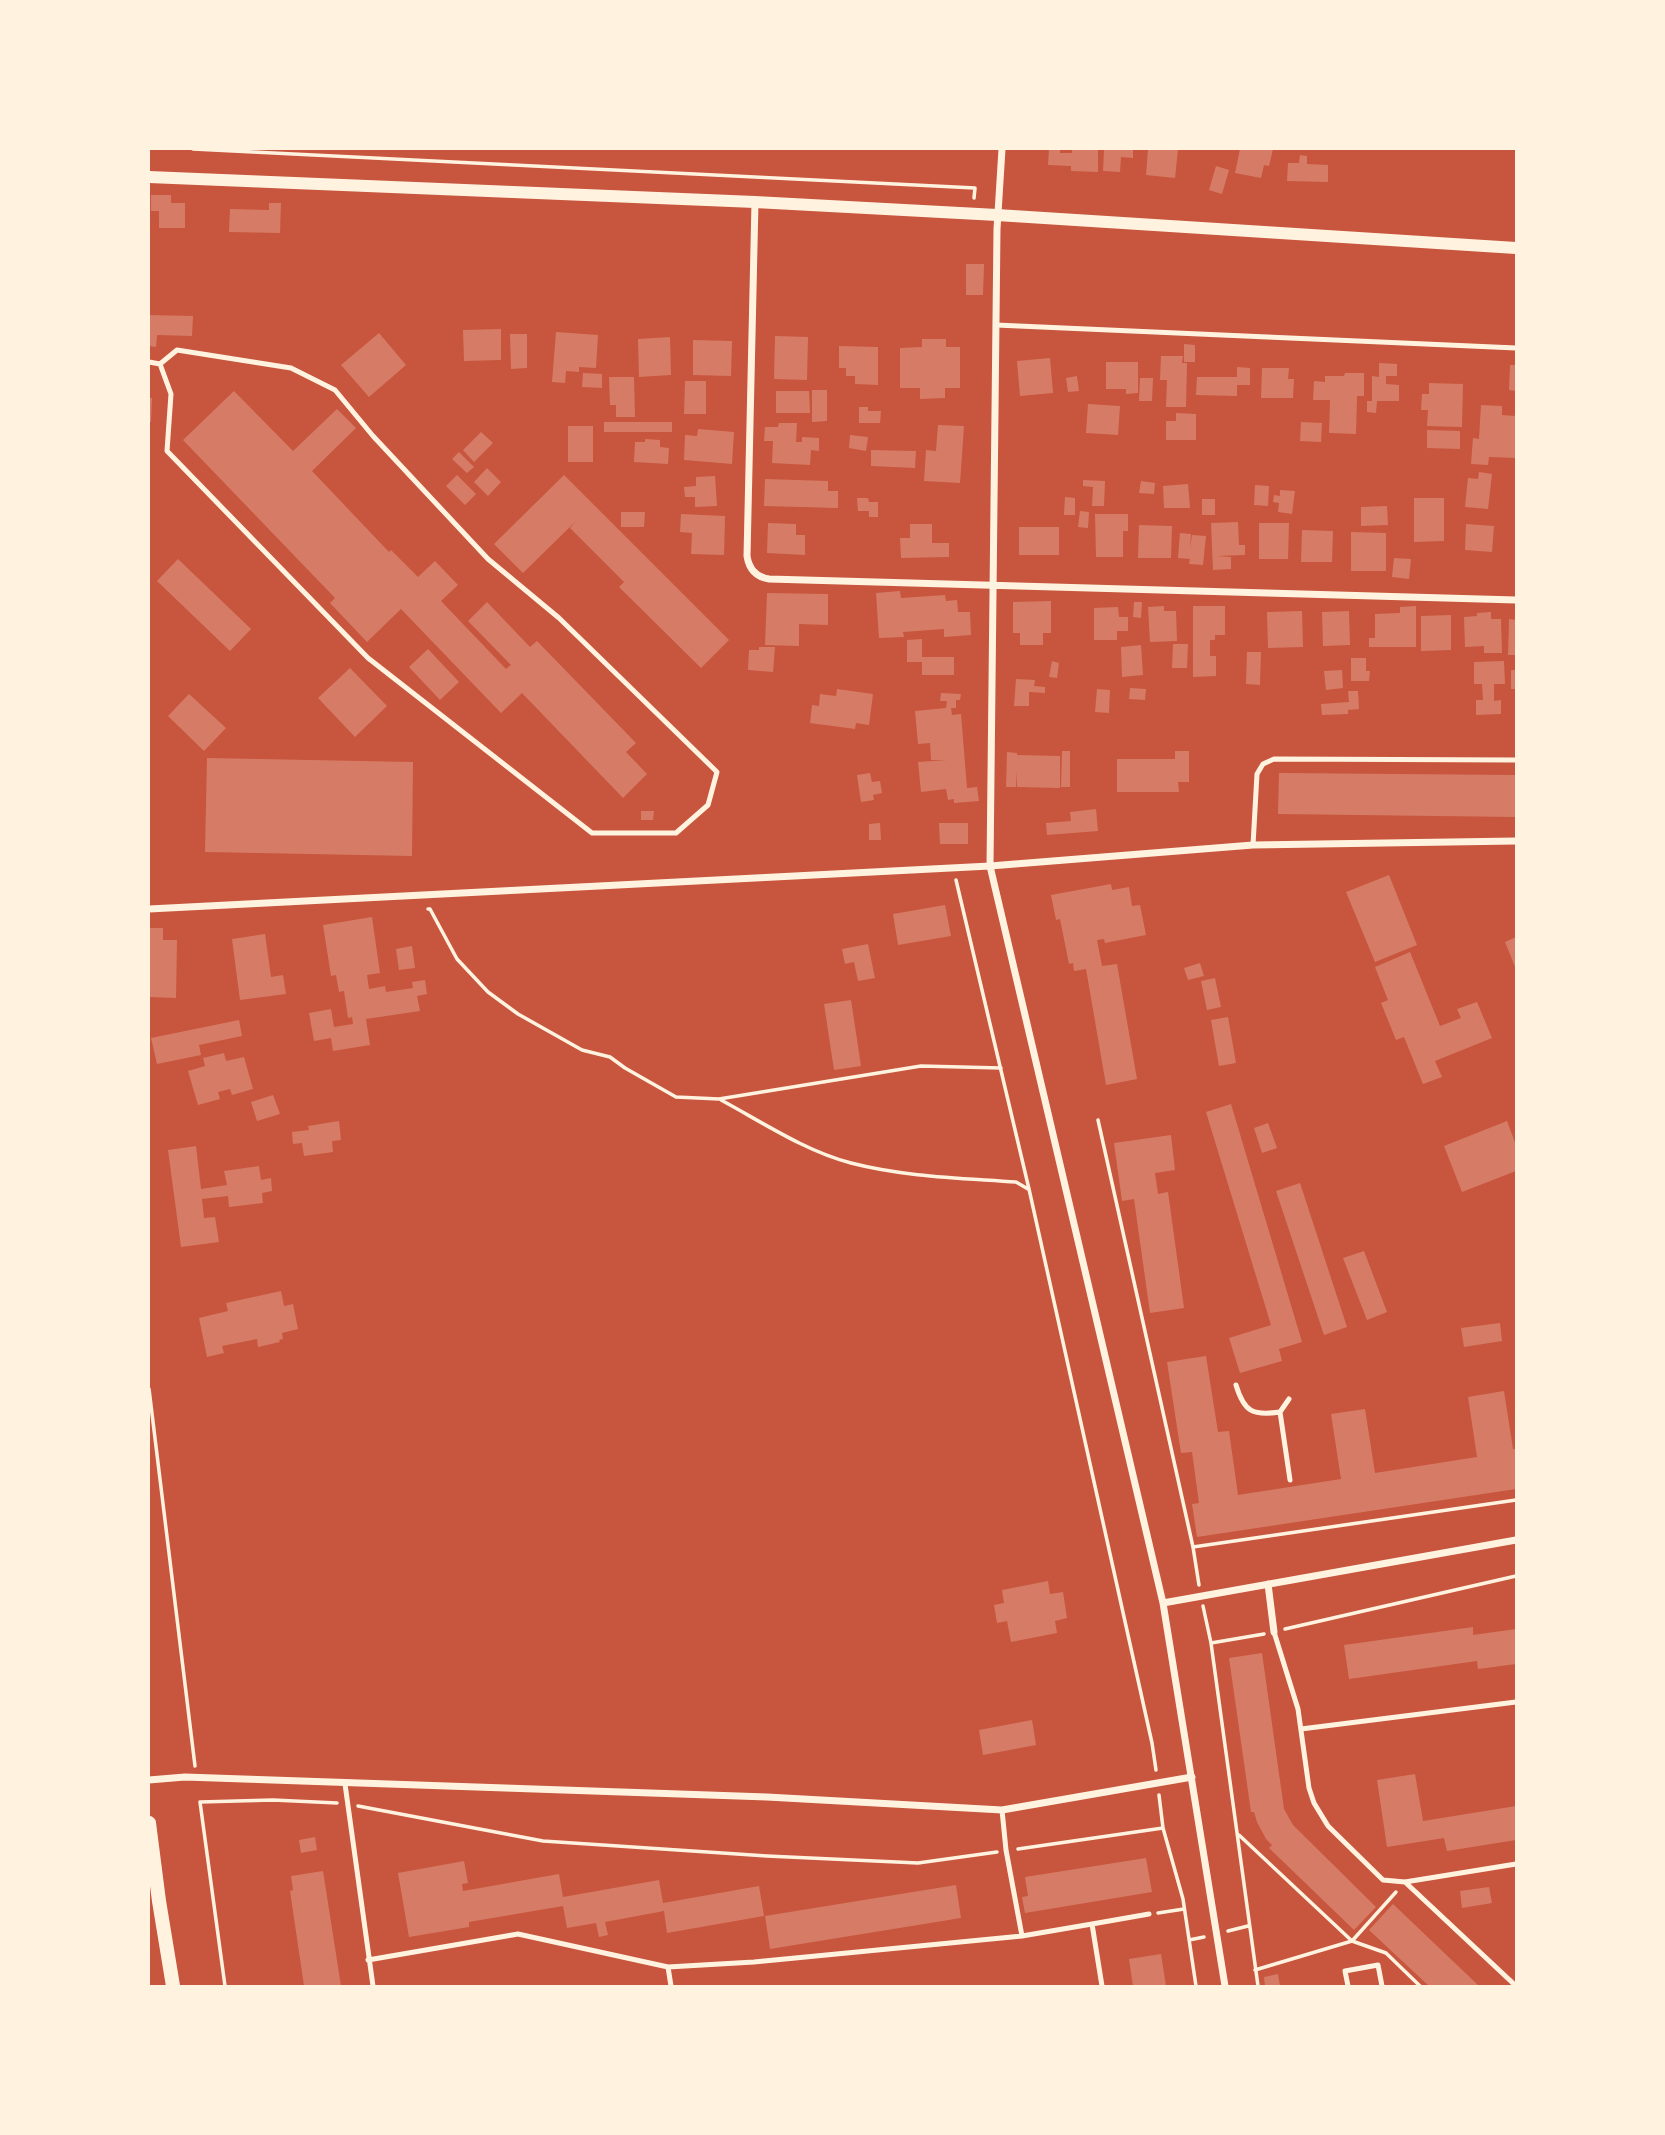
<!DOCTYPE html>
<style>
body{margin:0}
#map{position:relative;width:1665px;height:2135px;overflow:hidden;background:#c8553d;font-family:Ubuntu,sans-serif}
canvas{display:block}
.frame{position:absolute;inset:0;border:150px solid #fff3e0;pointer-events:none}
</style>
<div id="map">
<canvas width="1665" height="2135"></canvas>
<div class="frame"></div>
</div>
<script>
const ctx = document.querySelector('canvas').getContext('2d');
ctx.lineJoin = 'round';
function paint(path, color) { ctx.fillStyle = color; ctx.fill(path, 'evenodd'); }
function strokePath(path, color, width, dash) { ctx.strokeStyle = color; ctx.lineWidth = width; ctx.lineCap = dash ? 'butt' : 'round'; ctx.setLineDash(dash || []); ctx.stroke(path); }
paint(new Path2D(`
 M1049,149h11v4h12v-4h26v23l-27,-1v-5l-23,-1z
 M1104,149h29v9l-12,-1 -1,15 -17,-1z
 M1148,149h30l-3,29 -29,-3z
 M1240,149h33l-4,17 -5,-1 -3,13 -26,-5z
 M1300,155l7,1v8l21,1v17l-41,-1 1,-18h11z
 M1216,166l13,4 -7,24 -13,-4z
 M151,195h20v8h14v25h-26v-17h-8z
 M269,203h12l-1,30 -51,-1 1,-23 39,1z
 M966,264h18l-1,31h-17z
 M149,315l44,1 -1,20 -35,-1 -1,12 -7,-1z
 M501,329v31l-37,1 -1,-31z
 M556,332l42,3 -2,33 -17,-1v5l-13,-1 -1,12 -13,-1z
 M379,333l27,32 -37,32 -28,-32z
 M510,334h17v34l-16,1z
 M775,336l33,1 -1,43 -33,-1z
 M670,337l1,38 -32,2 -1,-38z
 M922,339h24v8h14v41h-15v10l-25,1v-11h-20v-40l22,-1z
 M693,340l39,1 -1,35 -38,-1z
 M1184,344l11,1v17h-11z
 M839,346l39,1v38l-23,-1v-8h-9v-8h-7z
 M1161,356h22l-1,7h5l-1,44h-20l1,-27h-7z
 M1050,358l3,35 -33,3 -3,-35z
 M1106,362h32v31l-12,1v-5h-20z
 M1379,363l18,1v12h-11v8l13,1v16h-22l-1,12 -9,-1v-11h5v-25l7,1z
 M1510,365h6v26l-7,-1z
 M1237,367l13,1v17h-13v11l-41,-1 1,-18h40z
 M1262,368h27l-1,11h6l-1,19h-32z
 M583,373l19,1v14l-20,-1z
 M1345,373h19v23h-7l-1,38 -27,-1 1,-33h-17l1,-19 11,1v-6h19z
 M1077,376l2,15 -11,1 -2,-14z
 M609,377h25l1,40h-19v-12h-6z
 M1140,378h13l-1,23h-13z
 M685,381h21v33h-22z
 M1429,383l34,1 -1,43 -35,-1 1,-16h-7l1,-16h7z
 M812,390h15v31l-15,1z
 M234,391l59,60 44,-42 19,19 -44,43 77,81 2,-2 27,27 17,-16 23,24 -17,16 65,68 5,-4 -43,-44 19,-19 43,45 7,-6 99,102 -10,9 21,22 -24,24 -101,-105 -21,20 -100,-104 -34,33 -37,-39 5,-5 -152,-158z
 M776,391h33l1,22h-34z
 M149,398h3l-1,24h-2z
 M1088,404l32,2 -2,29 -32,-2z
 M1481,405l21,1v9l14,1v42l-27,-1 -1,8 -17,-1 2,-26 6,1z
 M859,407h9v4h13l-1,12h-21z
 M1176,413l20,1v26h-30v-19h10z
 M604,422h68v10h-68z
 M1301,422l21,1 -1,19 -21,-1z
 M779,423h18l-1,19h6v-5l17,1v13l-8,-1 -1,15 -38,-2 1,-22h-9l1,-14h13z
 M938,425l26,1 -4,57 -36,-2 2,-31 10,1z
 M568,426h25v36h-25z
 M698,429l36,3 -2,32 -48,-4 1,-25 12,1z
 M1427,430l33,1v18l-33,-1z
 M481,432l12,11 -19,19 -11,-12z
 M850,435l18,2 -2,14 -17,-3z
 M645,439l15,1v7l9,1 -1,16 -34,-2 1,-20h10z
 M871,450l45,1 -1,17 -44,-2z
 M459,452l15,15 -7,6 -15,-14z
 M487,468l14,14 -13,14 -14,-14z
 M1479,472l13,2 -4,35 -23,-2 3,-29 10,1z
 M457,475l19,19 -11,11 -19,-19z
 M564,475l165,165 -28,28 -82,-81 5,-5 -54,-54 6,-7 -53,52 -29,-29z
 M715,476l2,30 -22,1v-10h-10l-1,-10 12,-1v-9z
 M765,479l63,2v10h10v17l-74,-2z
 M1083,480l22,1 -1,25h-12l1,-19 -10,-1z
 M1141,481l14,2 -1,11 -15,-1z
 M1188,484l2,24h-26l-1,-22z
 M1255,485l14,1 -1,20 -14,-1z
 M1280,490l15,1 -3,23 -14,-2 1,-9 -6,-1 1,-7 6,1z
 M1065,497l10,1v17h-11z
 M857,498h11l1,4h9v15h-9v-6h-11z
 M1414,498h30v43l-30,1z
 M1202,499h13v16h-13z
 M1387,506l1,19 -27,1v-19z
 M1080,511l9,1 -1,16 -10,-1z
 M621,512h24l-1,15h-23z
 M681,514l44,2 -1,39 -33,-1 1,-21 -12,-1z
 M1095,514h33v17h-5v26h-27z
 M1238,522l1,23h6v10l-29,1 15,1v12l-18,1 -2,-47z
 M768,523l28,1v11h9v20l-38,-2z
 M1259,523h30l-1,36h-29z
 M910,524h22v19h17v14l-48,1 -1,-20h10z
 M1466,524l28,2 -2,26 -27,-2z
 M1139,525l33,1 -1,32h-33z
 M1019,527h40v28h-40z
 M1302,530l31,1 -1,31h-31z
 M1351,532l35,1v38h-35z
 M1180,533l11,1 -1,15 2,-14 14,1 -3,29 -14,-1 1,-5 -12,-1z
 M1394,558l17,1 -2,20 -17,-2z
 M178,559l73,70 -21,22 -73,-70z
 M900,591l1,7 44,-3 1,6 11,-1 1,12h12l1,23 -27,2v-8l-41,3 1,5 -25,1 -3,-45z
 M767,593l61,1v31l-29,-1v22l-34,-1z
 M1051,601v32h-8v12h-23v-12h-7v-31z
 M1134,602h8l-1,16 -8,-1z
 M1164,606v5h12l1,30 -27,1 -2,-35z
 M1193,606h32v29h-10v5h-5v16h6v20l-23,1z
 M1416,606v41h-47v-9h6v-24l25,-1v-6z
 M1118,607l1,10h9v14h-11v9h-23v-32z
 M1302,611l1,36 -35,1 -1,-36z
 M1349,611l1,34 -27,1 -1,-34z
 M1491,612v7h10l1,34h-18v-7l-19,1 -1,-30 13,-1v-3z
 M1451,615v35l-30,1v-35z
 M1509,619l7,1v35h-8z
 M922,639v18h32v18h-32v-13h-15v-22z
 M1173,644h15l-1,24h-15z
 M1141,645l2,30 -21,2 -1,-30z
 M759,647h16l-2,25 -25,-2 1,-20h10z
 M428,649l31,33 -19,18 -31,-33z
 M1247,652h14l-1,33 -14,-1z
 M1351,658h15v13h4l-1,10h-18z
 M1052,661l7,2 -2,15 -8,-1z
 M1504,661l1,23h-11v17l7,-1v14l-25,1v-15h7l-1,-16h-8v-22z
 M350,668l37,38 -32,31 -37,-39z
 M1342,670l1,18 -17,2 -2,-19z
 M1511,670h5v19h-5z
 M1016,679l19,1 -1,6 11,1v6l-16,-1v14h-15z
 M1130,688l16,1 -1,11 -16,-1z
 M837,689l36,5 -4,31 -13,-2 -1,6 -45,-6 2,-18 7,1 1,-12 16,2z
 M1097,689l13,1 -1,23 -14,-1z
 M1348,691h10l1,18 -11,1v4l-26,1 -1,-11 28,-2z
 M941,693l20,1 -1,6h-4v8h-5l1,7 9,-1 6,74 10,-1 2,14 -25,2v-4l-6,1 -2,-11 -25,3 -3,-30 29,-2h-16l-1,-17 -12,1 -3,-33 31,-3 1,-7h-7z
 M189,694l37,34 -22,23 -36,-35z
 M1062,751h8v36h-9z
 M1175,751h14v31h-11l1,10h-62v-33h58z
 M1007,752l10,1v2l43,1v32l-43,-1 -1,-17v17h-10z
 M207,758l206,4 -1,94 -207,-4z
 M870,773l2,9 8,-1 2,12 -9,2 1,5 -13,2 -4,-27z
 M1279,773l237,2v42l-238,-3z
 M1096,809l2,22 -51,4 -1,-12 25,-2 -1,-9z
 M641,811h13l-1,9h-12z
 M880,823l1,17h-12v-16z
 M939,823h29v21h-28z
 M1389,875l28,70 -42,17 -29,-70z
 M1111,884l1,6 17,-3 3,19 8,-1 6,30 -41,8 -1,-4 -7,1 5,26 15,-2 20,115 -31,6 -20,-116 -12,2 -1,-8 -4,1 -9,-45 -4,1 -5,-25z
 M945,905l6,31 -53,9 -5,-31z
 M372,917l8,56 -13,2 2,14 16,-3 1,6 27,-4 -1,-6 13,-2 2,14 -10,2 3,15 -54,8 4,26 -37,6 -2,-13 -17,3 -5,-28 22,-4 3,18 19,-3 -1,-7 -4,1 -4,-27 -5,1 -3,-17 -5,1 -8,-51z
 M149,928h14v12h14l-1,58 -27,-1z
 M265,934l6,43 12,-2 3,19 -46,6 -8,-61z
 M1516,937v32l-11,-27z
 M868,944l7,34 -17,3 -4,-19 -9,2 -3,-15z
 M412,946l3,22 -16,2 -3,-21z
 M1410,952l30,74 21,-8 -4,-9 20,-7 15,36 -57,23 7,16 -19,7 -19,-47 -8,3 -15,-37 7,-3 -13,-33z
 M1200,963l4,13 -16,4 -4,-12z
 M1215,978l6,29 -14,3 -6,-29z
 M851,1000l10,66 -27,4 -10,-66z
 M1228,1017l8,46 -17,3 -8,-46z
 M239,1020l3,16 -43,9 2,10 -44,9 -6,-26z
 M224,1053l2,8 18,-4 9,32 -21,6 -2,-6 -12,3 2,7 -22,6 -10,-34 17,-5 -2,-8z
 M273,1095l7,19 -23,7 -6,-19z
 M1231,1104l71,238 -23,7 3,12 -42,12 -11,-35 42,-13 -65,-213z
 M339,1121l2,19 -9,1 1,11 -29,4 -2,-13 -9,1 -1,-12 17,-2 -1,-4z
 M1507,1121l9,24v26l-54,21 -18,-46z
 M1268,1123l9,25 -15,5 -8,-25z
 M1171,1135l4,35 -20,3 3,21 10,-2 16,116 -34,5 -16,-114 -12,2 -8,-58z
 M196,1146l5,43 26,-4 -3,-14 35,-5 2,14 10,-2 1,13 -10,2 1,10 -34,4 -1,-11 -26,3 2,19 11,-1 4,25 -38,5 -13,-97z
 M1300,1183l47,144 -23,8 -48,-144z
 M1364,1251l23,61 -20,8 -24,-62z
 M281,1291l3,15 9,-2 5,25 -16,4 1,6 -4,1 1,2 -22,5 -1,-8 -35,7 2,7 -17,4 -8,-39 29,-7 -2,-8z
 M1500,1323l2,18 -38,6 -3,-19z
 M1206,1356l12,76 11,-1 9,64 103,-16 -10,-65 34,-5 10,64 102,-16 -9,-60 36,-6 9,58h3v40l-319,48 -5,-33 7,-1 -7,-51 -11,1 -14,-91z
 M1048,1581l2,13 13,-2 4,26 -12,3 2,12 -46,9 -4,-21 -10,2 -3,-18 10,-2 -2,-13z
 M1473,1627v8l43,-6v35l-38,5 -1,-8 -128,18 -5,-34z
 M1262,1653l22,156 9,16 83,82 -22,23 -85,-82 3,-3 -6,-6 -9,-17 -3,-10h-3l-22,-154z
 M1032,1720l4,25 -53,10 -4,-25z
 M1415,1774l8,47 93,-15v34l-69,11 -3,-13 -57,9 -10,-67z
 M315,1837l2,13 -16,3 -2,-13z
 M1146,1858l6,34 -127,21 -3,-16 6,-1 -3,-19z
 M464,1861l4,22 -6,1 1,7 96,-17 4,23 96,-17 4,23 96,-17 5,30 -97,17 -3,-22 -59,11 3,13 -9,2 -3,-14 -29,5 -4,-22 -94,16v5l-60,10 -11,-64z
 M323,1871l18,115h-37l-14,-95 3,-1 -2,-14z
 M956,1885l5,33 -191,31 -5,-33z
 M1489,1887l3,16 -30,5 -2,-17z
 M1393,1904l86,82h-50l-60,-56z
 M1161,1954l5,32h-33l-4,-27z
 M1278,1974l2,12h-15l-1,-9z`), '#d67c66');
strokePath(new Path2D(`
 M193,149l782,39 -1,10
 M956,880l73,309 123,554 4,27
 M428,909h2l27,50 31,33 30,22 64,36 28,7 15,11 51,29 43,2 202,-33 80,2
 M721,1100c41,22 84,51 130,63 54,14 110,15 165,19l12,7
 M1098,1120l95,427
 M149,1389l46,377
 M1199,1585l-6,-38 323,-47
 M1203,1606l8,37 47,343
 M1285,1629l231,-53
 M1211,1643l53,-9
 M1159,1795l4,33
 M358,1806l185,35 224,15 151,7 79,-11
 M1239,1835l113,106 34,12 34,33
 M1018,1849l145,-21 20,71 13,87
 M1158,1913l26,-4
 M1228,1931l20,-5
 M1189,1940l15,-3
 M1255,1970l97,-29 44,-49
 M225,1986l-25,-184 73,-2 64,3`), '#fff3e0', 3.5);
strokePath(new Path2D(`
 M996,325l520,23
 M149,362l11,2 17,-14 114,18 44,22 38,46 115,123 71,59 158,154 -9,33 -32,28h-84l-224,-175 -201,-207 4,-57 -11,-30
 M1253,845l4,-71 6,-10 11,-5 242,1
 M1236,1385c8,27 17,31 44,27l9,-13
 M1280,1412l10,68
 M1274,1632l24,77 11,79 5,15 14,23 55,54 22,2 111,-18
 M1301,1729l215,-27
 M345,1784l28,202
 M1002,1810l4,40 16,86 70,-12 10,62
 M1405,1882l111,104
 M1092,1924l57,-10
 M368,1960l150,-26 150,33 86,-5 268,-26
 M668,1967l3,19
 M1348,1986l-3,-15 33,-6 4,21`), '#fff3e0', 5);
strokePath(new Path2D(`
 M1002,149l-5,80 -7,637 173,737 62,383
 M755,202l-8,354c2,13 9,21 22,23l747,21
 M149,909l841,-43 263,-21 263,-4
 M1268,1584l6,48
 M1163,1603l353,-63
 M149,1780l36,-3 582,20 235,13 190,-33`), '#fff3e0', 7);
strokePath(new Path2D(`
 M149,177l606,25 242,13 519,33`), '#fff3e0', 12);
strokePath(new Path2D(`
 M149,1823l10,78 14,85`), '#fff3e0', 14);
</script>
